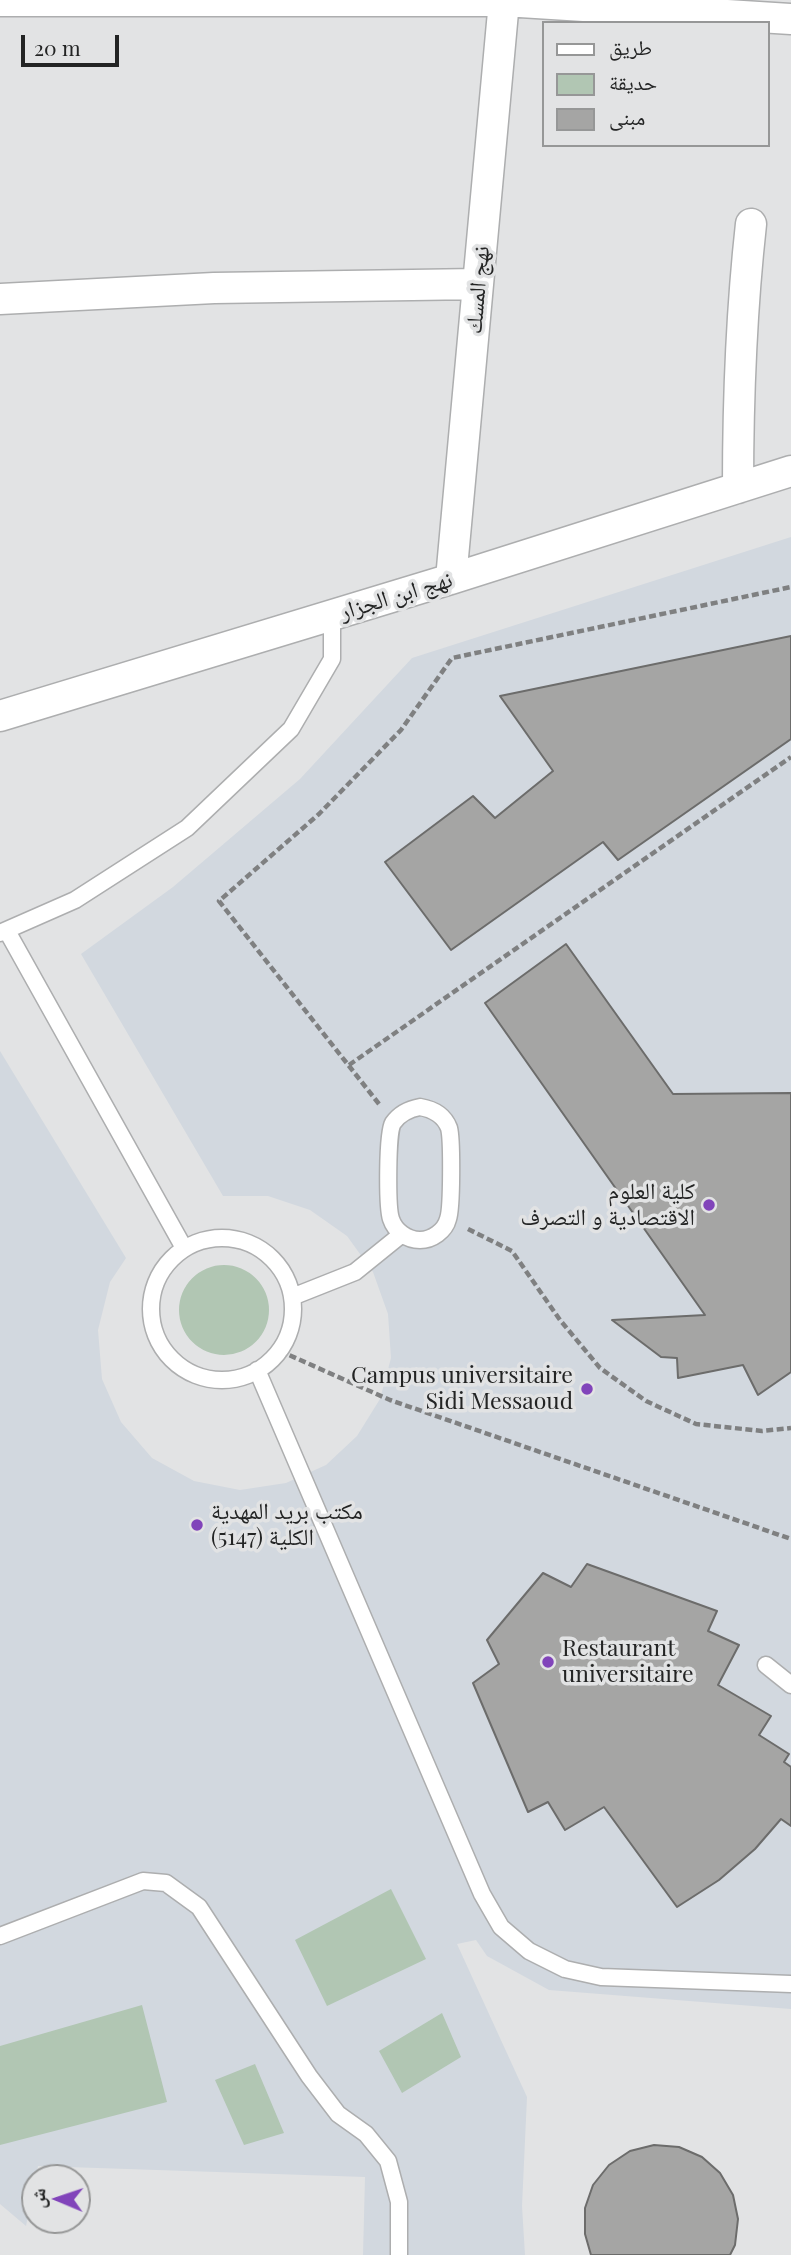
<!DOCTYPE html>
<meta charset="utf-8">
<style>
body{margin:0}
#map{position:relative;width:791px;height:2255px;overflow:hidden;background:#e2e3e4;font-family:"Playfair Display","Noto Naskh Arabic",serif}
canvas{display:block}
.legend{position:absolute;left:542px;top:21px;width:228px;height:126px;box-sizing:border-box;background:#e2e3e4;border:2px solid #969797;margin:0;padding:9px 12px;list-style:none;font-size:21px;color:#232424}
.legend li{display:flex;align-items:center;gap:14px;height:35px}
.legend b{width:35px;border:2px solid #969797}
.north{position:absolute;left:21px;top:2164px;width:70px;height:70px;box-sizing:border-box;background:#e2e3e4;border:2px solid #969797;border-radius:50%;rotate:272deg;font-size:19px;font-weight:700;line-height:28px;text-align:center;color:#232424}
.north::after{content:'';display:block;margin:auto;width:24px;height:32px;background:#8144ba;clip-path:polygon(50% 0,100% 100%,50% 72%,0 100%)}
.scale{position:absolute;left:21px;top:35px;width:98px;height:32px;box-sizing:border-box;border:4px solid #232424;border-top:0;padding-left:9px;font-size:21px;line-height:24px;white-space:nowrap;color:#232424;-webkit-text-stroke:5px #e2e3e4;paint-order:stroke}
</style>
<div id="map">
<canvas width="791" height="2255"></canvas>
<ul class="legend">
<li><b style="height:9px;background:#fff"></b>طريق</li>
<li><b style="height:19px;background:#b1c6b3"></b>حديقة</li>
<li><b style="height:19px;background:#a5a5a4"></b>مبنى</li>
</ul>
<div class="north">ش</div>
<div class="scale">20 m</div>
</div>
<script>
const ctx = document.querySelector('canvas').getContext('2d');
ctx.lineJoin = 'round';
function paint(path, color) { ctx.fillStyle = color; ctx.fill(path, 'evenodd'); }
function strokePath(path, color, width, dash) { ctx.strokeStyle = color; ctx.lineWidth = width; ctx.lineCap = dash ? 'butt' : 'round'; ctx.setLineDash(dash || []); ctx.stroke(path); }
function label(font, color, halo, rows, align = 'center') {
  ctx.font = font + ' "Playfair Display","Noto Naskh Arabic",serif'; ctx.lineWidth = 7; ctx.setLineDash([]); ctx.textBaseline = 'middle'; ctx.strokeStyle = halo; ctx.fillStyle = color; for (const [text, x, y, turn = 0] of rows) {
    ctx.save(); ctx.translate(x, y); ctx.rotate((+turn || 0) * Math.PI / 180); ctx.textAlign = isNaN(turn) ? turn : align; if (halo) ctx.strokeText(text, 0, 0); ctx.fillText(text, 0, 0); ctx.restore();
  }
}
paint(new Path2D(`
 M791,537v1472l-242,-19 -62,-34 -11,-16 -19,4 70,153 -5,109 3,49h-162l2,-78 -327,-11 -12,60 -26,-22v-1153l126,207 -16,24 -12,48 4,49 19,43 31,36 42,23 46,9 46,-7 40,-18 31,-29 23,-37 11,-41 -3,-44 -15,-42 -26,-36 -37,-26 -42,-14h-45l-142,-242 92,-67 127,-108 112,-121z`), '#d2d8df');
paint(new Path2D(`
 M179 1310a45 45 0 1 1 90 0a45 45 0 1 1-90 0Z
 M391,1889l35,70 -99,47 -32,-66z
 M142,2005l25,97 -167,43v-99z
 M442,2013l19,44 -59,36 -23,-42z
 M255,2064l29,69 -40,12 -29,-65z`), '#b1c6b3');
const building = new Path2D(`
 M791,636v103l-173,121 -15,-18 -152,108 -66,-88 88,-66 22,22 58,-47 -53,-75z
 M566,944l107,150 118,-1v279l-33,23 -15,-30 -65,13 -1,-20 -16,-1 -49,-37 93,-5 -220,-312z
 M587,1564l130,47 -9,20 31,14 -21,40 53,31 -12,19 30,19 -5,8 7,5v59l-10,-7 -26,30 -36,31 -42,27 -73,-100 -39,23 -17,-28 -20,10 -55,-129 26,-19 -12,-24 56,-67 28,14z
 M654,2145l25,2 23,10 18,16 13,22 5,24 -3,26 -5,10h-139l-6,-21v-26l8,-23 16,-20 21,-14z`);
paint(building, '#a5a5a4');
strokePath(building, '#6c6c6b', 2);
const service = new Path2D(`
 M7,931l177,317
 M0,933l75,-33 112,-72 104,-99 41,-70v-43
 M420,1107c12,2 24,8 29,21 3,11 3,80 -1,91 -3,12 -16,21 -28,21 -13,0 -25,-9 -29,-21 -4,-12 -4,-86 2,-96 7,-10 16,-14 27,-16z
 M151 1309a71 71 0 1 1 142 0a71 71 0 1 1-142 0Z
 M292,1297l63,-25 47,-38
 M257,1370l225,524 19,33 28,24 36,18 36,8 190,7
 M766,1665l25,20
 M0,1936l143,-55 23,2 33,24 110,169 29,38 28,20 22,27 11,41v53`);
const minor = new Path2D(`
 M0,1h504l287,18
 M0,299l214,-11 264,-4
 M738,488c0,-90 3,-174 13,-264
 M451,579l53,-578
 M0,716l451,-137 340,-108`);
strokePath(service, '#adaeaf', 19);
strokePath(minor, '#adaeaf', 33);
strokePath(new Path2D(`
 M349,1065l442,-308
 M379,1104l-160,-203 100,-87 82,-84 51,-72 339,-71
 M468,1229l44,22 48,69 40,48 46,33 50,23 66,7 29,-3
 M280,1351l110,49 401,139`), '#7f8081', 4.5, [7, 3.5]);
strokePath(service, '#fff', 16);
strokePath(minor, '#fff', 30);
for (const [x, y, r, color] of [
 [709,1205,7,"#8144ba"],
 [587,1389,7,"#8144ba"],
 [197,1525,7,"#8144ba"],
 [548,1662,7,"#8144ba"]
]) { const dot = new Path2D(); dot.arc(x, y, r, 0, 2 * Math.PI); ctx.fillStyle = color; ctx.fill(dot); strokePath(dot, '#e2e3e4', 2.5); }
label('23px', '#232424', '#e2e3e4', [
 ["نهج المسك",478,290,-85],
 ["نهج ابن الجزار",396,596,-17]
]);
label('23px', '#232424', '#e2e3e4', [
 ["كلية العلوم",695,1192],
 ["الاقتصادية و التصرف",695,1218],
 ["Campus universitaire",573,1376],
 ["Sidi Messaoud",573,1402],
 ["مكتب بريد المهدية",211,1512,"left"],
 ["الكلية (5147)",211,1538,"left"],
 ["Restaurant",562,1649,"left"],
 ["universitaire",562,1675,"left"]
], 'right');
</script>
